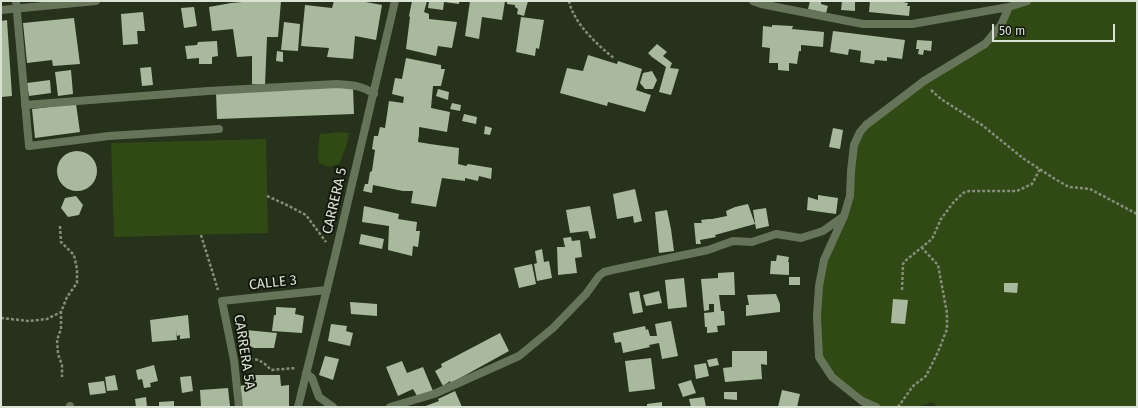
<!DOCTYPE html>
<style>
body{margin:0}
#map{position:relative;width:1138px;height:408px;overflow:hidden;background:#26321b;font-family:"Fira Sans",sans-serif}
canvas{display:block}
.frame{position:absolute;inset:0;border:2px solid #dae2d3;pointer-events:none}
.scale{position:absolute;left:992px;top:24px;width:123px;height:18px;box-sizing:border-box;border:2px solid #dae2d3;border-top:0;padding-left:5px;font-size:12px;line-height:14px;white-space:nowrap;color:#dae2d3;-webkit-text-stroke:3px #13180e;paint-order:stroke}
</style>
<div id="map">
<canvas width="1138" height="408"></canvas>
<div class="frame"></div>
<div class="scale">50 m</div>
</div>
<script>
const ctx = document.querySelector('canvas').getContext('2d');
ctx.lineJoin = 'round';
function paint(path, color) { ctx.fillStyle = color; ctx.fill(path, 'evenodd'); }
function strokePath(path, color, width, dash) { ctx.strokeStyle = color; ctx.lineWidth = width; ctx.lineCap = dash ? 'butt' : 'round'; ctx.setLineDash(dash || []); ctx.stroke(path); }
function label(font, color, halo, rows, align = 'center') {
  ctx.font = font + ' "Fira Sans",sans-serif'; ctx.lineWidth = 4; ctx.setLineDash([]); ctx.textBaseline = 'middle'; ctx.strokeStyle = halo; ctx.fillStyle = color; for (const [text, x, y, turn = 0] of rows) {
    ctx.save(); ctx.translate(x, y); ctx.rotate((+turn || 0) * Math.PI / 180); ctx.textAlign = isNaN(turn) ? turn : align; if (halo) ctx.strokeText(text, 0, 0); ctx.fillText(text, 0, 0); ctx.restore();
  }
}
paint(new Path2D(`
 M1027,1h110v406h-200l-4,-5 -16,5h-41l-44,-30 -13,-20v-71l25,-70 10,-71 12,-20 119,-81 24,-37z
 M337,132l12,1 -3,14 -7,17 -10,3 -10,-4 -1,-10 2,-20 4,1z
 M266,139l2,94 -154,4 -3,-94z`), '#314914');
paint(new Path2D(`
 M254,1h27l-3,36h-11l-2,48 -13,-1v-28l-15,1 -4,-28 -21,2 -3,-24 22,-4z
 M334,1h26l22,4 -6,35 -21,-4 -2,23 -26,-2 2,-9 -28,-2 4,-41 27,3z
 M412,1h15l-3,11 5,2v5l28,3 -5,26 -14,-2 -2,10 -30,-7 4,-32 -1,-1z
 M429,1h30v3l-15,-2 -1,8 -15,-2z
 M470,1h35l-3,19 -20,-3 -3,22 -14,-3z
 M507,1h21l-4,15 -7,-2 1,-5 -3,-2v-2l-8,-1z
 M810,1h11v3l7,2 -2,7 -18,-4z
 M842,1h13v10l-14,-1z
 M870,1h33v1l5,1 -1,3h3l-1,10 -40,-4z
 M194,7l3,19 -13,2 -3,-20z
 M143,12l2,19h-8l1,13 -15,1 -2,-31z
 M521,17l23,3 -5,29 -3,-1 -1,8 -19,-4z
 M74,18l6,46 -27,2 -1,-6 -25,3 -4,-40z
 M7,20l5,76 -11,1v-76z
 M284,22l16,2 -2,27 -17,-1z
 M772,25l21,1 -1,3 32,3 -1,15 -22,-2v6h-2l-2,13 -8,-1v8l-11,-1v-7h-9l1,-15 -8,-1 1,-21 9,1z
 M833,31l72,9 -3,19 -15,-2v4l-12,-1 -1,4 -14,-2 1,-11 -12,-2 -1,6 -18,-3z
 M917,40l15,1 -1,10 -7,-1 -1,5 -5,-1 1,-5h-3z
 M217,41l1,15 -6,1v7h-13v-6l-12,1 -2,-13 12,-1 1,-3z
 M657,44l10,8 -4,4 9,7 -2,5 9,1 -8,26 -12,-3 7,-25 -14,-10 -4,-4z
 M277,51l6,1v10l-7,-1z
 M588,55l29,9 1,-3 24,8 -6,21 15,5 -6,17 -37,-10 -1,4 -47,-13 7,-25 16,3z
 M406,58l35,7v4h4l-4,17h-8l-2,22 19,4 -3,20 -28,-5v7l-1,8 12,2 29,4 -1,16 8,2 2,-2 24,4 -1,11 -12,-3 -1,5 -13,-3v3l-23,-3 -6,29 -25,-4 2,-12h-10l-30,-6 -1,8 -9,-2 2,-7h3l2,-12 2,-1 3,-21 -3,-1 2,-13h4l2,-9 5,1 4,-27 14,2 1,-6 -12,-3 3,-16 7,1z
 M151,67l2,18 -11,1 -2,-18z
 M71,70l2,24 -15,2 -3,-24z
 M652,71l5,9 -4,9h-8l-5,-6 3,-10z
 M50,80l1,13 -22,3 -2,-13z
 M353,87l1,27 -137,5 -1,-27z
 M438,89l11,3 -1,8 -12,-4z
 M452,103l9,2 -1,6 -10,-2z
 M76,104l4,28 -45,6 -3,-29z
 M464,114l13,3 -1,7 -14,-3z
 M485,126l7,2 -2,7 -6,-1z
 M833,128l10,2 -3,19 -11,-2z
 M57 171a20 20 0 1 1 40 0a20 20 0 1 1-40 0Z
 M635,189l7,32 -8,2 -1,-7 -16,3 -4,-25z
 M818,195l20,3 -2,16 -29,-4 1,-13 10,3z
 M76,196l7,9 -4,10 -11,2 -7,-9 4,-10z
 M748,204l7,20 -40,11 1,2 -16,3 1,4h-5l-2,-21h8l-1,-3 8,-1h3l15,-3 -1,-5 9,-4z
 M364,206l35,8 -1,5 19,3 -1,9h4l-2,16 -5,-1 -1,10 -24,-6 1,-24 -27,-4z
 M590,206l6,32 -6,1 -2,-8 -18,2 -4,-23z
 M766,208l3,18 -13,3 -3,-19z
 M667,210l4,19 3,22 -15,2 -4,-41z
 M361,234l23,5 -2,10 -23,-5z
 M571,237l1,4 8,-1 2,17 -7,1 2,15 -19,2 -1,-28h8l-2,-9z
 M542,249l2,13 5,-1 3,17 -15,3 -3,-17 3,-1 -2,-12z
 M777,255l12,2 -1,5h1v13l-19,-1 1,-13h5z
 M532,264l4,20 -17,4 -5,-20z
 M734,272l1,23h-16l2,16h3l1,14 -8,1 1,6 -11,1v-6h-2l-1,-14 10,-1v-8h-5v6l-5,1 -3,-32 17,-1v-5z
 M789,277h11v8h-11z
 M684,278l3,29 -19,2 -3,-29z
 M1004,283h14l-1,10 -13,-1z
 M639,291l4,21 -10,2 -4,-21z
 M659,291l3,12 -16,3 -3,-11z
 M776,294l4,10v8l-34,4v-11h3l-2,-10z
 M893,299l15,1 -3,24 -14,-1z
 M350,302l27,2v12l-26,-2z
 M276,307l20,1 -1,6 9,2 -2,17 -30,-2 2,-16h2z
 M188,315l2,23 -10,1v-4l-3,1 -1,-6 1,10 -25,2 -2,-22z
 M671,321l7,35 -16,3 -3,-16 -10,2 1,2 -27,6 -2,-11 -6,1 -2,-10 32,-7 1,4 2,-1 2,7h7l-2,-12z
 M331,324l16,2 -1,5 7,2 -3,13 -22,-5z
 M246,330l31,3 -3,15h-20l-6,-3 -4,-4z
 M500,333l9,18 -58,32 -1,-2 -7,5 -8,-15 7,-4 -1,-3z
 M732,351h35v14l-6,-1 1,15 -37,3 -2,-14 9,-1z
 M325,356l14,3 -6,21 -14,-5z
 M651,358l4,31 -26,3 -4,-31z
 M717,358l2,7 -10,2 -2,-7z
 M402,361l5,12 16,-6 10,24 -16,5 -4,-7 -15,7 -12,-29z
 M706,363l3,13 -13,3 -2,-14z
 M154,365l4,16 -8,2 1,4 -7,1 -2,-9 -4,1 -2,-10z
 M115,375l3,15 -11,1 -2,-14z
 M245,375h35l1,11 8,-1v22h-47l-2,-21 5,-1z
 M191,376l2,15 -11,2 -2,-16z
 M691,380l5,13 -13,4 -5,-13z
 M104,381l2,12 -16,2 -2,-12z
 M228,388l2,18 -29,1 -1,-17z
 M782,390l18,4 -3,13h-19z
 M455,391l7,16h-39l16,-6 -1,-2z
 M724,392h13v8l-13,-1z
 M146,397l1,10h-11l-1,-8z
 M704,397l2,10h-15l-2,-8z
 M174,401v6h-15v-5z
 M662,402v5h-15v-3z`), '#a9b99d');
strokePath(new Path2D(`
 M569,1c4,21 28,44 45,57
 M931,90l10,9 41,26 42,34 31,20 14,8 21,2 47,25
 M267,196l18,8 21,11 20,27
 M60,226l1,16 13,13 3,14v14l-10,14 -6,15v17l-4,11 1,14 4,11v12
 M201,235l17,55
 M902,290l1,-26 2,-3 27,-22 9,-20 12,-16 10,-10 6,-2h48l15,-7 8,-15
 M1,318l28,3 18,-2 14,-7
 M245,359c12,-1 18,2 26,11l25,-2
 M898,407l15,-21 13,-10 12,-24 9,-23v-16l-9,-48 -16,-17`), '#848e7b', 2.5, [3, 2]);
strokePath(new Path2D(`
 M29,146l80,-10 110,-7`), '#66755a', 8);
strokePath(new Path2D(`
 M16,1l13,145
 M753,1l8,3 102,20h49l97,-17 18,-6
 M1,10l95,-9
 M25,105l183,-14 129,-7c14,1 25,1 37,10
 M306,373l6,5 7,19 14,10
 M70,406v1
 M239,407l-5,-47 -12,-59 105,-11
 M298,407l37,-151 60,-255
 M390,407l44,-13 85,-38 34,-28 33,-34 13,-18 5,-4 13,-3 91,-19 25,-9 19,1 24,-8 25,4 22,-7 21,-15
 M876,407l-14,-6 -30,-24 -13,-20 -2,-41 2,-30 5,-26 20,-44 6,-20 1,-25 3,-26 6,-13 6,-7 58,-44 61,-37 16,-19 8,-18`), '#66755a', 8);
label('14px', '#dae2d3', '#13180e', [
 ["CARRERA 5",335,201,-77],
 ["CALLE 3",273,283,-6],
 ["CARRERA 5A",244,352,81]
]);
</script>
